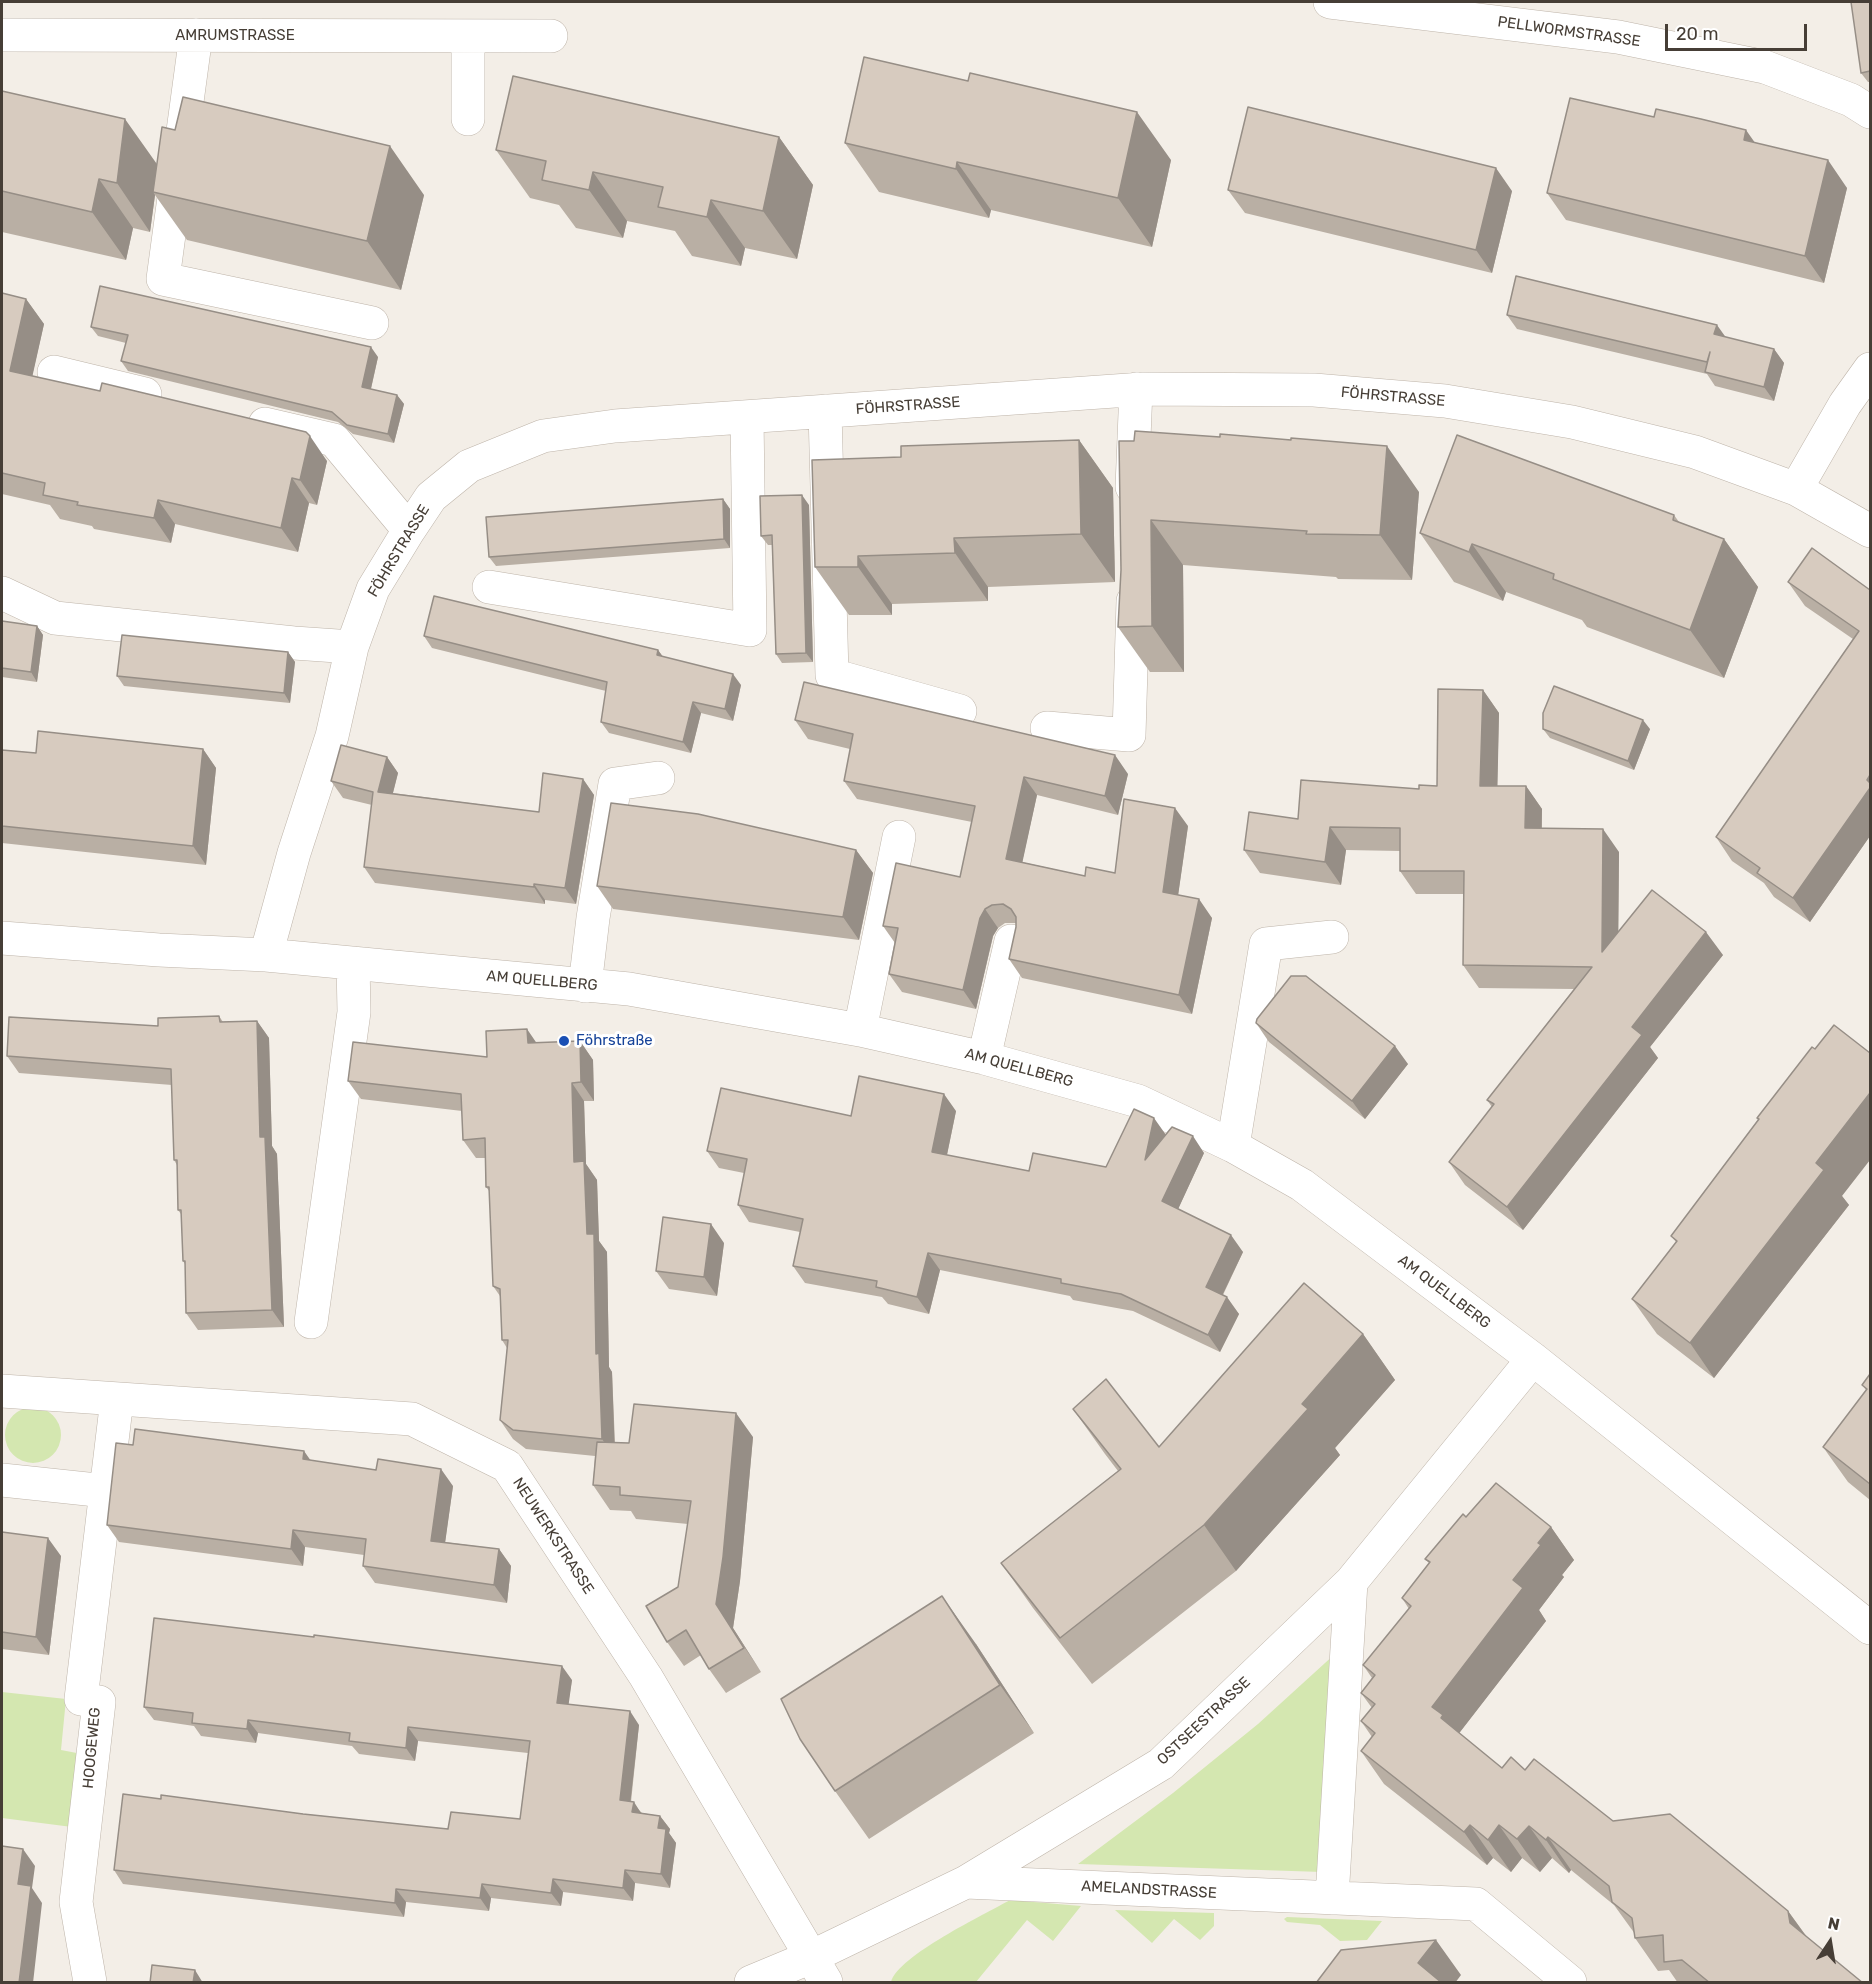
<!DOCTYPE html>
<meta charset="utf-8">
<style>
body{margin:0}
#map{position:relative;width:1872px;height:1984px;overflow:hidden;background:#f3eee7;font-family:Rubik,sans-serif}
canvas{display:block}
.frame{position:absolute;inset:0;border:3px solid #463e36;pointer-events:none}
.north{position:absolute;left:1800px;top:1912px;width:60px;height:60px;-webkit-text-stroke:4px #fff;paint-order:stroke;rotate:12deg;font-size:16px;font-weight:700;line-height:24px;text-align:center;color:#463e36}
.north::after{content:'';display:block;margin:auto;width:21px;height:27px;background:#463e36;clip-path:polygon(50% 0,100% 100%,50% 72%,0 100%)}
.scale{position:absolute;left:1665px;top:24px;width:142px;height:27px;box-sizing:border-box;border:3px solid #463e36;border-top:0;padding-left:8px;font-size:18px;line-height:21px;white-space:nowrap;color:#463e36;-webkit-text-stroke:4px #fff;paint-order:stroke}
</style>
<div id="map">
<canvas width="1872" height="1984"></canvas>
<div class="frame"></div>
<div class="north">N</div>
<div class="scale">20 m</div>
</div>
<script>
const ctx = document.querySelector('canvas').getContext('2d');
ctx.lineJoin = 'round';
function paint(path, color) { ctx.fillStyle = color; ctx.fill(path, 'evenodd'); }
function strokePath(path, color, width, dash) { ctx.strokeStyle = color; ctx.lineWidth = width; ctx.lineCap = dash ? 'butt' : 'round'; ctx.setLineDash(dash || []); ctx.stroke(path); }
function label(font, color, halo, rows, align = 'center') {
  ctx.font = font + ' Rubik,sans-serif'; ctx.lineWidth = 6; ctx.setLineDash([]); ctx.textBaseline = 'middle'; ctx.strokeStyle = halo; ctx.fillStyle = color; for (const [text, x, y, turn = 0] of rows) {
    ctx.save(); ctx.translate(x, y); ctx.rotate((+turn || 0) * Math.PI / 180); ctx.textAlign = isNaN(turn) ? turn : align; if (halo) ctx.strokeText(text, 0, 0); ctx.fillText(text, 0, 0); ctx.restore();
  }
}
paint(new Path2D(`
 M5 1435a28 28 0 1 1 56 0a28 28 0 1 1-56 0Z
 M1336,1653l-14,219 -244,-8 95,-71 85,-69z
 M2,1692l64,7 -5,51 21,4 -10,73 -70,-9z
 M1010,1900l71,6 -28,35 -26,-21 -51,62h-85c8,-27 93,-67 119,-82z
 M1115,1910l99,3v13l-14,14 -26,-21 -22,24z
 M1287,1917l95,4 -15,19 -27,1 -20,-16 -33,-3 -3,-3z`), '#d4e7b0');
const minor = new Path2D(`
 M1330,2l288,35 147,30 86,33 19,12
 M2,35l549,1
 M196,35l-33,244 209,44
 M468,37v82
 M54,372l91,22
 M825,411l7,264 128,36
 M265,424l69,16 75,90
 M1132,487l4,-98
 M1796,489l49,-85 25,-35
 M489,587l261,43 -3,-213
 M2,593l53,25 239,25 58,4
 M1047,728l82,7 4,-134
 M2,938l157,12 107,5 363,34 231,41 124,28 154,43 95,45 69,39 231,174 337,269
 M266,955l28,-102 38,-117 20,-89 21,-58 36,-59 22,-33 38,-31 74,-30 72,-10 528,-37 171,1 131,11 127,21 123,30 101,37 74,42
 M585,986l8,-68 22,-134 43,-6
 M860,1030l39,-193
 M984,1058l27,-117
 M1233,1146l33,-202 66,-7
 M311,1322l43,-310 -1,-49
 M2,1391l410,28 95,47 139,211 180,305
 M2,1480l104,11
 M966,1882l510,22 94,78
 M1332,1898l19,-316
 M90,1982l-14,-80 23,-200 -18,-3 36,-300
 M751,1982l60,-25 155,-75 195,-118 190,-182 182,-223`);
strokePath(minor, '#beb4a9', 34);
strokePath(minor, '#fff', 33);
paint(new Path2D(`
 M1040,2h50l-49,1z
 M1870,2v80h-2l-7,-9z
 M2,91l155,73 267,31 -23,95 -214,-50 -32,-45 -5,37 -17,-4 -7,32 -124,-28z
 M779,137l34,48 -16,74 -52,-11 -4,18 -49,-10 -17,-25 -48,-10 -4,17 -47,-10 -17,-23 -29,-7 -34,-48z
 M845,143l326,17 -19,87 -161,-37 -2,8 -110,-26z
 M1756,143l91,45 -23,95 -258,-63 -19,-27z
 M1228,190l284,1 -20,82 -247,-60z
 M2,293l24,6 18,25 -12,52 295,85 -10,44 -8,-2 -11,49 -123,-28 -4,19 -77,-14 -2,-3 -32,-7 -10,-14 -48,-11z
 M1507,315l218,22 49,12 10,14 -10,38 -59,-15 -8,-12 -190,-45z
 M91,327l287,30 -7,32 26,6 7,9 -10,39 -41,-9 -15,-12 -210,-51 -7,-10 5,-18 -28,-7z
 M1079,440l34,48 2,94 -127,5v14l-96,3v11h-43l-34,-48 86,-110z
 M1134,441l285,51 -7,88 -74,-1 -2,-2 -153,-12 1,107h-34l-32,-45z
 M723,499l7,10v39l-234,18 -7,-9z
 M809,505l4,157 -31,1 -6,-9 -4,-109h-4l-7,-9z
 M1674,515l5,7 45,17 34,48 -34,91 -137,-51 -5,-7 -76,-28 -3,9 -49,-19 -34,-49z
 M1788,582l82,8v246l-60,86 -36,-25 -10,-14 -32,-22 -16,-24 137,-198 -48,-33z
 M2,621l35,5 6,9 -6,47 -35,-5z
 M424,636l234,14 5,7 78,28 -8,36 -32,-8 -10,40 -82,-20 -8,-11 5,-31 -174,-43z
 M288,652l7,10 -5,41 -166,-17 -7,-10z
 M1483,690l16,23 -2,73h29l16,23v19l77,24 -1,80 105,23 -73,92 8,11 -135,172 -58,-45 -16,-23 43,-55 -5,-7 87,-111 -95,-1 -16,-23 1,-71h-48l-16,-23v-20l-54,-1 -5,35 -81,-12 -16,-23 54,-31 139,-33z
 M795,720l333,54 -10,41 -81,-20 -15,67 63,14 30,-3 73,-47 -10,69 34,23 -20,96 -170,-36 -13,-19 7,-32v-4h-11l-7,5 -5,8 -17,73 -74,-17 -13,-18 6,-31 -12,-17 77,-49 12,-55 -115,-23 -13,-18 6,-32 -42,-10z
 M1543,729h107l-16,41 -84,-32z
 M203,749l13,19 -10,97 -204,-22v-93l34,3z
 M387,757l11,16 -5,20 146,19 44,-33 11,16 -18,109 -31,-4v4l-170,-21 -11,-16 8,-62 -29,-7 -12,-17z
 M856,850l17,23 -14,67 -246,-31 -16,-23z
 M219,1016l4,6 34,-1 12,17 3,108 5,8 7,173 -86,3 -12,-17 -1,-49 -2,-3 -2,-47 -3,-4 -1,-45 -3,-5 -2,-75 -153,-12 -12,-17 151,-30z
 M1256,1023l152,41 -43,55 -96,-77z
 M580,1041l13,19 1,41h-10l2,63 11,16 2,61 8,11 2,115 3,5 3,71h14l124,-6 -13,144 -7,47 28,44 -35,21 -17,-24 -8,-14 -17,11 -17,-24 11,-55 10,-63 -52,-5 -5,-8 -21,-1 -17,-25 2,-29 -69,-7 -13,-10 -13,-19 7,-72 -5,-8 -2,-44 -7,-10 -3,-94 -4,-5 -1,-29h-9l-13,-18 -1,-29 -101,-12 -13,-18 139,-24 49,-14z
 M1815,1049l27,147 7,9 -135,173 -57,-44 -25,-35 44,-57 -5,-6 87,-116 -1,-2z
 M956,1111l-9,44 82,16 77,-4 60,-32 38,18 -26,56 65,43 -20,43 16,19 -19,38 -87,-41 -60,-11 -3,-4 -130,-26 -11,44 -41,-10 -6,-7 -77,-14 -12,-17 7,-34 -51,-10 -11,-17 6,-32 -25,-5 -12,-17 144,-35z
 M724,1243l-7,53 -48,-7 -13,-18z
 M1363,1334l32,46 -60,68 5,7 -104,116 -144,113 -59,-76 -32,-45 117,-92 -13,-17 -32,-45 86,38z
 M1870,1374v126l-22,-18 -25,-35 43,-57 -4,-5z
 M133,1445l178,16 142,25 -8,56 54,7 12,17 -4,37 -132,-20 -12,-17 1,-11 -59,-8 -2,19 -184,-24 -12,-17z
 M1466,1517l85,10 23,33 -12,15 2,2 -25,33 7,11 -87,112 43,35 23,2 88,51 175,90 19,26 56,46h-185l-9,-13 -11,1 -23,-33v-4l-21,-29 -43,-35 -2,3 -17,-15 -12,14 -18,-14 -11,14 -18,-14 -6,7 -103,-81 -23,-33 11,-14 -11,-16 11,-13 -11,-15 11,-15 -9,-13 46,-56 -7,-11 27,-35 -4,-4z
 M2,1532l59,24 -12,99 -47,-6z
 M976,1644l58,89 -165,106 -34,-48z
 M572,1680l-4,24 71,21 -8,77 11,11 18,3 10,13 -1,4 7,10 -6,45 -35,-5 -2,18 -70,-9 -2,14 -70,-8 -2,13 -83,-9 -2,15 -281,-33 -9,-14 47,-71 287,30 72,-10 8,-66 -110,-12 -3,20 -56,-7 -7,-8 -94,-13 -2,10 -55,-7 -7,-10 -40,-6 -10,-13z`), '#b9afa4');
paint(new Path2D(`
 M1137,112l34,48 -19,87 -34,-49z
 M125,119l34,48 -6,25 2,3 -5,37 -33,-49z
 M1746,130l19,27 -21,-17z
 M779,137l34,48 -16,74 -34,-48z
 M390,146l34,49 -23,95 -34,-49z
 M1828,160l19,28 -23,95 -19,-27z
 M957,162l34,48 -2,8 -33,-49z
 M1496,168l16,23 -20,82 -16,-23z
 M593,172l34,49 -4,17 -34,-48z
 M99,179l34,49 -7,32 -34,-48z
 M711,200l34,48 -4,18 -34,-49z
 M26,299l18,25 -16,72 -18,-25z
 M1717,325l10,14 -13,-5z
 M371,347l7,10 -9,40 -7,-10z
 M1774,349l10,14 -10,38 -10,-14z
 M397,395l7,9 -10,39 -6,-9z
 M310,436l17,25 -10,44 -17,-25z
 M1079,440l34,48 2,94 -34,-48z
 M1387,446l32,46 -7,88 -32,-45z
 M292,478l17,25 -11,49 -17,-24z
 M802,495l7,10 4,157 -7,-9z
 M723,499l7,10v39l-6,-9z
 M158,500l17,24 -4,19 -17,-25z
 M1151,520l32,45 1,107 -32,-46z
 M954,538l34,49v14l-33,-48z
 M1724,539l34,48 -34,91 -34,-48z
 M1472,544l34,48 -3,9 -34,-49z
 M858,556l34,48v11l-34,-48z
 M37,626l6,9 -6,47 -6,-10z
 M658,650l8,11 -9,-6z
 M288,652l7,10 -5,41 -6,-10z
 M733,674l8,11 -8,36 -8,-12z
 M1483,690l16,23 -2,96 -17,-23z
 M693,702l8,11 -10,40 -8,-11z
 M1643,720l7,9 -16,41 -6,-9z
 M203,749l13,19 -10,97 -13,-19z
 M1115,755l13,19 -10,41 -13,-19z
 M387,757l11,16 -9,35 -11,-16z
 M1870,775v11l-3,-6z
 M1024,777l13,18 -18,83 -13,-19z
 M583,779l11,16 -18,109 -11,-16z
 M1526,786l16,23 -1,42 -16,-23z
 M1870,788v48l-60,86 -17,-24z
 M1175,808l13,18 -12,84 -13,-18z
 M1330,827l16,23 -5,35 -16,-23z
 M1603,829l16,23 -1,123 -16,-23z
 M856,850l17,23 -14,67 -16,-23z
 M534,884l11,16v4l-11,-17z
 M1199,899l13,19 -20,96 -13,-19z
 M985,909l13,19 -5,8 -17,73 -13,-19 17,-72z
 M1706,932l17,23 -73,92 8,11 -135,172 -16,-23 125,-180z
 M257,1021l12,17 3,108 5,8 7,173 -12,-17 -12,-173z
 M527,1029l13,19 -12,-5z
 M580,1041l13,19 1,41 -13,-19z
 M1395,1046l13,18 -43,55 -13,-18z
 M572,1083l12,18 2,63 11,16 2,61 8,11 2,115 3,5 3,86 -13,-19 -15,-205 -13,-72z
 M1870,1093v67l-28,36 7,9 -135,173 -24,-35 126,-180z
 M944,1094l12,17 -12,58 -12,-17z
 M1154,1118l12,17 -21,25z
 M1193,1136l11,17 -30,65 -12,-17z
 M711,1224l13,19 -7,53 -13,-19z
 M1231,1235l12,17 -25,52 -12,-17z
 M928,1253l12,17 -11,44 -12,-17z
 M1227,1297l12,17 -19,38 -12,-17z
 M1363,1334l32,46 -60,68 5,7 -104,116 -32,-46 98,-121z
 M736,1413l17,24 -13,144 -7,47 28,44 -45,-68z
 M304,1451l12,17 -13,-9z
 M441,1469l12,17 -10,72 -12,-17z
 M1551,1527l23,33 -12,15 2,2 -25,33 7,11 -89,115 9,12 -34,-41 81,-127 25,-37z
 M293,1530l12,17 -2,19 -12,-17z
 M48,1538l13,18 -12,99 -13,-18z
 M499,1549l12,17 -4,37 -13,-18z
 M942,1596l34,48 58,89 -34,-48z
 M562,1666l10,14 -5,36 -10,-13z
 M630,1711l9,14 -10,89 -9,-14z
 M248,1720l10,13 -2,10 -9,-14z
 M408,1727l10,14 -3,20 -9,-13z
 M634,1802l9,14 -11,-4z
 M660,1816l10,13 -1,4 7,10 -6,45 -9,-14 -3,-46z
 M1470,1825l23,33 -6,7 -23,-33z
 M1499,1825l23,33 -11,14 -23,-32z
 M1529,1826l23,32 -12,14 -23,-33z
 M1548,1837l23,33 -2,3 -23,-33z
 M23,1849l12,17 -3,22 10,15 -9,80h-14l-1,-99z
 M625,1870l10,13 -2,18 -10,-13z
 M553,1879l10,13 -2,14 -10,-13z
 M482,1884l9,14 -2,13 -9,-13z
 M396,1889l10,13 -2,15 -9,-14z
 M1788,1911l23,32 -21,-20z
 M1436,1940l25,35 -6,8h-24l-13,-20z
 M195,1970l8,13h-10z`), '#968e86');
const building = new Path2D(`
 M1851,2h19v69l-9,2z
 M864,57l104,24 2,-8 167,39 -19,86 -161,-36 -1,7 -111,-26z
 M513,76l266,61 -16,74 -52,-11 -4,17 -49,-10 5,-20 -70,-15 -4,18 -47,-10 4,-19 -50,-11z
 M2,91l123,28 -8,64 -18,-4 -7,33 -90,-21z
 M183,97l207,49 -23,95 -214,-49 9,-65 13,3z
 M1570,98l84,19 2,-8 45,10 45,11 -2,10 84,20 -23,96 -258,-63z
 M1248,107l248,61 -20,82 -248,-60z
 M1516,276l201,49 -3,9 60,15 -10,38 -59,-15 5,-20 -3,10 -200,-47z
 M100,286l271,61 -9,40 35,8 -9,39 -41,-9 -15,-13 -211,-51 7,-26 -37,-8z
 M2,293l24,6 -16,72 90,20 2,-8 204,49 4,4 -10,44 -8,-2 -11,50 -123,-28 -4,18 -77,-13 1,-3 -35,-7 2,-12 -43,-10z
 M1135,431l85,6v-3l71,6v-2l96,8 -7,89 -74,-1 1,-3 -156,-11 1,106 -34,1 3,-57 -2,-129h15z
 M1457,435l217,80 -1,5 51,19 -34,91 -137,-51 1,-5 -82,-30 -3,8 -49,-19z
 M1079,440l2,94 -127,4 1,15 -97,3v11h-43l-3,-107 89,-3v-11z
 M802,495l4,158 -30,1 -4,-119 -11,1 -1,-40z
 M723,499l1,40 -235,18 -3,-40z
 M1812,548l58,42v185l-3,5 3,3v5l-77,110 -36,-25 3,-5 -44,-31 143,-206 -71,-49z
 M434,596l224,54 -1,5 76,19 -8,35 -32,-7 -10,40 -82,-20 6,-40 -183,-46z
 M2,621l35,5 -6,46 -29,-4z
 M122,635l166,17 -4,41 -167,-17z
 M804,682l311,73 -10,41 -81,-19 -18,82 79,17 1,-9 29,6 9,-74 51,9 -12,84 36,7 -20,96 -170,-36 7,-32v-10l-5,-8 -8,-5 -11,1 -7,4 -5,9 -17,72 -74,-16 9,-46 -15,-2 13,-63 64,14 15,-71 -131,-25 9,-47 -58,-14z
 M1554,686l89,34 -15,41 -85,-32v-16z
 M1438,689l45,1 -3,96h46l-1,42 78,1 -1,123 50,-62 54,42 -74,95 10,8 -135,172 -58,-45 45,-58 -7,-4 105,-133 -129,-2 1,-94h-64v-43l-70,-1 -5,35 -81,-12 5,-38 49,7 3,-39 118,9v-4l18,1z
 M38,731l165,18 -10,97 -191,-20v-76l34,3z
 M341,745l46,12 -9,35 161,20 4,-39 40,6 -18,109 -31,-4v3l-170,-20 9,-75 -42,-11z
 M611,803l87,11 158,36 -13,67 -246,-31z
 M1291,976h15l89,70 -43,55 -96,-78 1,-4z
 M219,1016l1,6 37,-1 3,116h5l7,173 -86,3 -1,-52h-2l-2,-51h-3l-1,-50h-3l-3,-91 -164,-13 2,-39 149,9v-8z
 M1834,1025l36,28v40l-54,70 8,7 -134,173 -58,-44 45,-58 -6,-5 88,-117 -2,-1 55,-71 3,2z
 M527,1029l1,14 52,-2 1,41 -9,1 2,79 10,-1 3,73h7l2,120 3,-1 3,86 -89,-9 -13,-10 8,-80h-6l-2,-51 -7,-3 -4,-99h-3l-1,-49 -22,2 -2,-46 -113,-13 5,-39 134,15 -1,-26z
 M859,1076l85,18 -12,58 97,19 4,-18 73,14 28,-58 20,9 -9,42 27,-33 21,9 -31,65 69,34 -25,52 21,10 -19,38 -87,-41 -60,-11v-4l-133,-26 -11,44 -41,-10 1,-6 -84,-15 10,-47 -65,-14 9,-46 -40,-8 14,-63 130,28z
 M663,1217l48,7 -7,53 -48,-6z
 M1304,1283l59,51 -61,70 6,5 -104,116 -144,113 -59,-75 120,-94 -48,-60 33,-30 53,68z
 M1870,1374v110l-47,-37 44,-58 -5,-4z
 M634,1404l102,9 -13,144 -7,47 28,44 -35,21 -23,-39 -19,12 -21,-36 32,-19 13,-86 -71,-6v-8l-27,-2 4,-43 32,1z
 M135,1429l169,22 -1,8 73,11 2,-11 63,10 -10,72 68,8 -5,36 -131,-19 3,-27 -73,-9 -2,19 -184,-24 9,-82 17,2z
 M1496,1483l55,44 -13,16 3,2 -28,35 10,8 -91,119 11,8 -2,3 61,50 9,-11 14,13 9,-11 79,62 57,-7 118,97 2,12 73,60h-153l-28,-23 -18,2 -1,-27 -28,3 -3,-20 -20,-16 -3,-16 -61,-49 -2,3 -17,-14 -12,13 -18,-14 -11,15 -18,-15 -6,7 -103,-81 14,-18 -14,-12 14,-17 -14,-11 14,-18 -12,-10 48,-59 -9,-8 28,-36 -5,-3 38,-45 3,3z
 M2,1532l46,6 -12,99 -34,-5z
 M942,1596l58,89 -165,106 -35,-52 -19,-40z
 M154,1618l160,19v-2l248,31 -5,37 73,8 -10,89 14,2 -2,10 28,4 -2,12 8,1 -5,45 -36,-4 -2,18 -70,-9 -2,14 -69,-9 -2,14 -84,-9 -1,14 -281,-33 9,-76 38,5v-4l142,19 145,15 3,-17 69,7 10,-78 -122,-14 -2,21 -57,-7 1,-8 -102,-13 -1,9 -55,-6 1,-10 -49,-6z
 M2,1846l21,3 -5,35 13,2 -12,97h-17z
 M1436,1940l-18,23 24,20h-126l25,-33z
 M152,1965l43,5 -2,13h-43z`);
paint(building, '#d7cbbf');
strokePath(building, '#968e86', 1.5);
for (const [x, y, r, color] of [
 [564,1041,6,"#1a4fb4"]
]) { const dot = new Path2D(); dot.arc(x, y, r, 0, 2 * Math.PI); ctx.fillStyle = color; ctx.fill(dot); strokePath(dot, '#fff', 2); }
label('15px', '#463e36', '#fff', [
 ["PELLWORMSTRASSE",1569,32,8],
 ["AMRUMSTRASSE",235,36],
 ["FÖHRSTRASSE",1393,397,5],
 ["FÖHRSTRASSE",908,406,-4],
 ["FÖHRSTRASSE",399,551,-59],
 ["AM QUELLBERG",542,981,5],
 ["AM QUELLBERG",1019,1068,15],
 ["AM QUELLBERG",1444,1292,37],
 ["NEUWERKSTRASSE",553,1536,57],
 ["OSTSEESTRASSE",1204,1721,-43],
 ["HOOGEWEG",92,1748,-85],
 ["AMELANDSTRASSE",1149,1890,3]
]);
label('15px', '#164399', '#fff', [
 ["Föhrstraße",576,1041]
], 'left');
</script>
